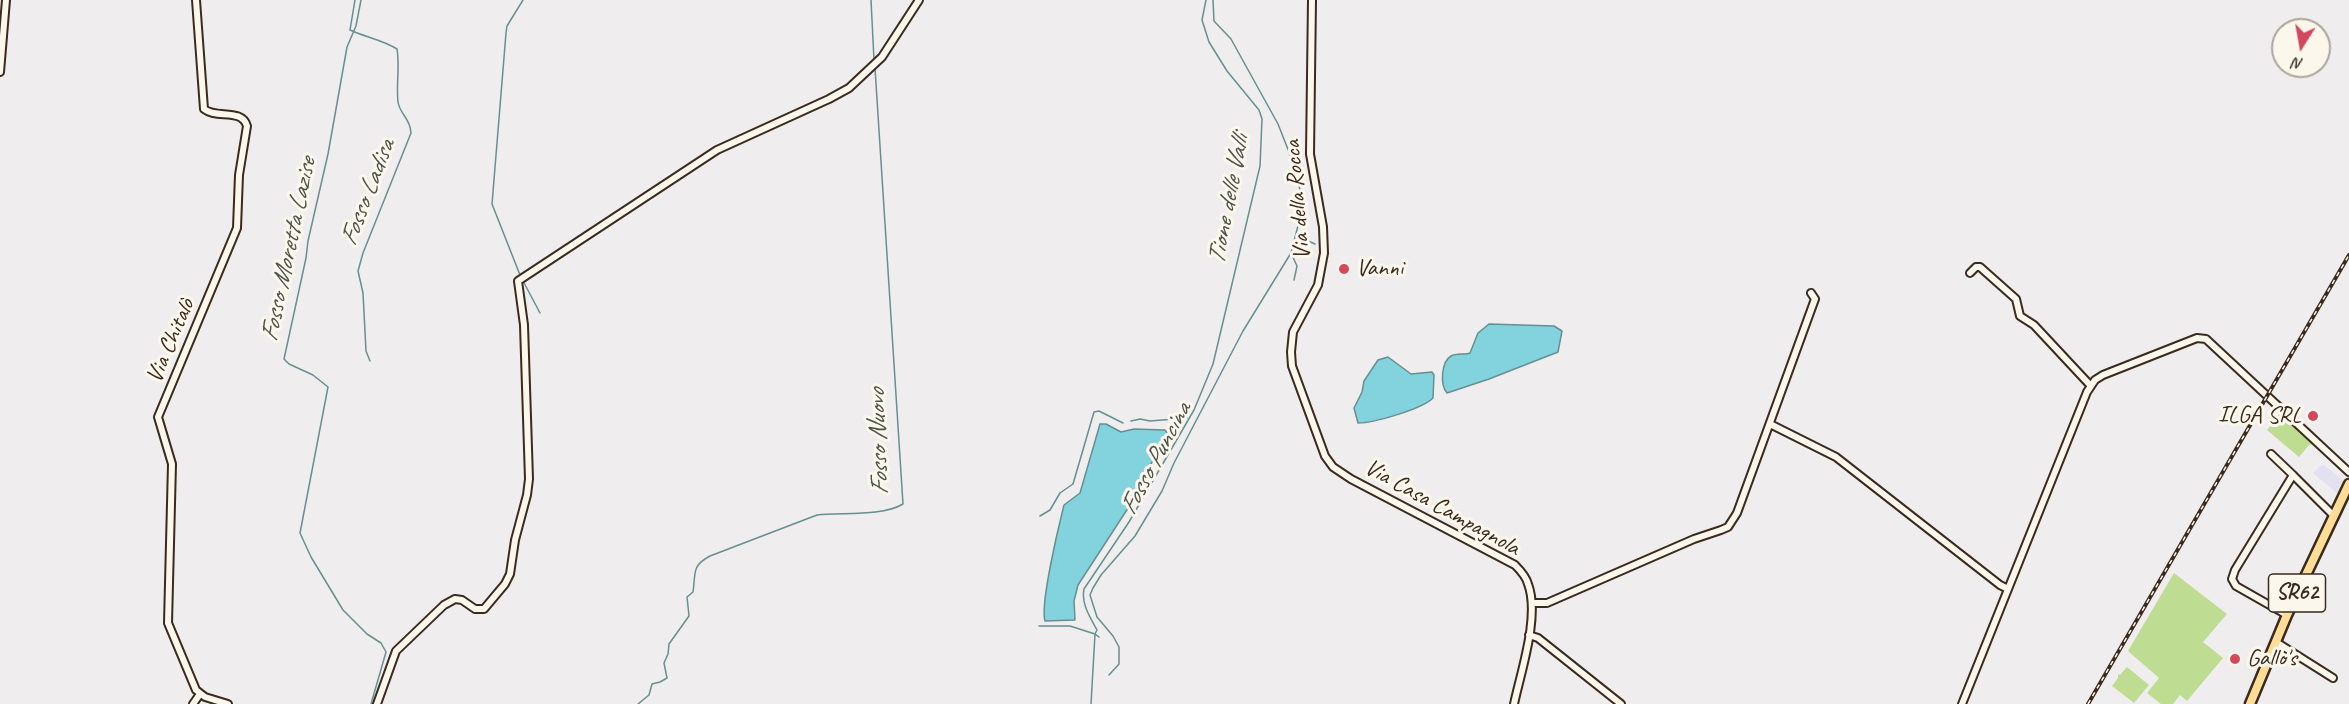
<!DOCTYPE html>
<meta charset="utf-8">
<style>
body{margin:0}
#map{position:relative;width:2349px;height:704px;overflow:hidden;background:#f0edee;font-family:Caveat,sans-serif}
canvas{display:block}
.north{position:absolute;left:2271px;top:18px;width:60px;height:60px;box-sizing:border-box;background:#fbf7ec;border:2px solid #aea59a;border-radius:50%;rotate:191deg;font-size:16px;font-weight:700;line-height:24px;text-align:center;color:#3b2a1e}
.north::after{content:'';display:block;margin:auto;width:21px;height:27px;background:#d1495b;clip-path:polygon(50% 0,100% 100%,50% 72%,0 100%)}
</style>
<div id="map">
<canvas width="2349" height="704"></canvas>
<div class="north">N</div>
</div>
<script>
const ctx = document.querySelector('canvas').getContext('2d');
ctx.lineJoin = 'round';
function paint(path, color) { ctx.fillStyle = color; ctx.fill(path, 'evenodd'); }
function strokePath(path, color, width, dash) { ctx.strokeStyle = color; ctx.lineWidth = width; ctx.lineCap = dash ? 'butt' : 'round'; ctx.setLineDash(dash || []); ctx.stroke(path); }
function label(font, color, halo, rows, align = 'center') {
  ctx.font = font + ' Caveat,sans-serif'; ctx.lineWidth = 6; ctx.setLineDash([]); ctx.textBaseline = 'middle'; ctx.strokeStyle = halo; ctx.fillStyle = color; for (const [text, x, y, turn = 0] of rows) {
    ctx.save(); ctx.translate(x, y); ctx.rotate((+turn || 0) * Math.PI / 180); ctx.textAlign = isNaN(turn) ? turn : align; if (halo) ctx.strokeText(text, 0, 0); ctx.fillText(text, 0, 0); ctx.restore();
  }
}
paint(new Path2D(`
 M2324,465l18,15 -5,13 -24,-20 7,-7z`), '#e3e0f0');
paint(new Path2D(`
 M2281,412l33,32 -5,1 -10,12 -32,-27z
 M2174,573l53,41 -24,28 20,16 -36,43 -7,-6 -7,9h-12l-14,-11 12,-15 -31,-27z
 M2127,667l22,18 -15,18 -22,-17 6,-8v-4l2,1z`), '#bfdc93');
const water = new Path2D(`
 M1489,324l65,2 8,5 -4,21 -69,27 -42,14c-7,-8 -6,-31 4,-37 5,-3 14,-1 19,-3l8,-20z
 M1388,357l23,17 21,-2 2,3 -1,23c-11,11 -59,25 -75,25l-4,-15 8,-16 2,-11 14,-21z
 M1100,424h6l15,8 13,-3 31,1 4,5 -20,32 -15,32 -56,86 -4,16 1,19 -30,1c-5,-16 13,-92 18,-112l1,-4 16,-12z`);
paint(water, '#82d3dd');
strokePath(water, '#668f91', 1.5);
strokePath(new Path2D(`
 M355,0l-5,30c15,7 33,10 47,19 3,18 -1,35 1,53 2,13 12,15 13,31l-48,120 -5,18 5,22 3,58 4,10
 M361,0l-5,26 -9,21 -19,107 -20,87 -2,17 -22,101 5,5 24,11 15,12 -28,146 11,24 32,53 24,24 14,9 5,9 -15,52
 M871,0l3,60
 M1297,236l18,8
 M1291,253l6,13 -3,14
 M520,275l-28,-71 14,-171 1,-7 16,-26
 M522,279l18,34
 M1131,421l9,-2 10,2 37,-3
 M1040,516l10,-6 10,-17 13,-9 21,-72 5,-1 24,12
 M1039,626h31l25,8 -4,70
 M1099,637l-4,-3 2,-4c-7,-13 -16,-26 -13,-41l45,-67 65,-112 19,-46 47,-198 2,-47 -3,-9 -32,-39 -18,-29 -7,-22 4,-20
 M1109,675l10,-11v-17l-6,-11 -16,-19 -7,-22 3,-7 8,-13 34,-39 27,-45 12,-28 69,-132 48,-78 9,-35 1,-25 -10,-36 -13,-33 -47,-85 -17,-18 -1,-21
 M638,704l11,-9 3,-11 8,-2 7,-4 -3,-15 4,-9 1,-10 20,-28 -2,-19 6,-5c3,-19 -2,-26 17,-36l107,-41c25,-3 64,2 86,-11l-28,-436`), '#668f91', 1.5);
const minor = new Path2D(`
 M196,0l8,109c12,10 38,-1 43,17l-8,49 -2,53 -79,189 14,47 -4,159 28,67 9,7 23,7
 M1312,0l-2,154 13,73 1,26 -6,32 -25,47 -2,20 1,14 33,90 8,11 18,12 164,86c5,5 11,11 13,19 12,32 -7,87 -14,120
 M0,72l6,-72
 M1970,273l6,-6h4l36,32 4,17 14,9 56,60
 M1770,424l66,33 164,128 8,4
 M2271,454l22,21
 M1532,603h15l147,-64 27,-9 7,-3 9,-14 78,-214 -4,-6
 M2287,615l-51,-29 -4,-7 3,-9 58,-95 40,40
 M1529,635l9,3 83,66
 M2276,642l57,36
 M193,704l7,-10
 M377,704l19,-53 48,-46 11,-6 7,1 13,9h9l21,-25 5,-10 5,-34 12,-45 2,-16 -5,-154 -6,-44 199,-131 112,-51 20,-11 33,-31 37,-57
 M1962,704l125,-312 8,-12 8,-5 94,-37 9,1 143,133`);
const major = new Path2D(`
 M2250,704l37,-89 62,-131`);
strokePath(minor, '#3b2a1e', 10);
strokePath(major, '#3b2a1e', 13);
strokePath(minor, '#fbf7ec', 6);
strokePath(major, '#ffdd96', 8);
const rail = new Path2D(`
 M2088,704l261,-449`);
strokePath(rail, '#3b2a1e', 4);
strokePath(rail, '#fbf7ec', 1.5, [4.5]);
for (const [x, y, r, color] of [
 [1344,269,6,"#d1495b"],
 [2313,416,6,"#d1495b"],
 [2235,659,6,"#d1495b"]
]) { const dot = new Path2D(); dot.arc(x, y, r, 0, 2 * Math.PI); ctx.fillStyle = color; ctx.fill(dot); strokePath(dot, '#fbf7ec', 2); }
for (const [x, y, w] of [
 [2297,593,57]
]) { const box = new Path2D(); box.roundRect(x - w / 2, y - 19, w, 38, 4.5); ctx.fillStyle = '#fbf7ec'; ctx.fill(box); strokePath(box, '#3b2a1e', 1.5); }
label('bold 22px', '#3b2a1e', null, [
 ["SR62",2297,593]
]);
label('24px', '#3b2a1e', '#fbf7ec', [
 ["Via della Rocca",1298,200,-95],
 ["Via Chitalò",171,341,-67],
 ["Via Casa Campagnola",1442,508,29]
]);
label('24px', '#3b2a1e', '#fbf7ec', [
 ["Vanni",1356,269],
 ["ILGA SRL",2301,416,"right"],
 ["Gallo's",2247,659]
], 'left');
label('italic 26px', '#4d544e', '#fbf7ec', [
 ["Fosso Ladisa",368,193,-69],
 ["Tione delle Valli",1229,200,-79],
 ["Fosso Moretta Lazise",289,250,-78],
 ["Fosso Nuovo",879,442,-92],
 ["Fosso Puncina",1156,459,-62]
]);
</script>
